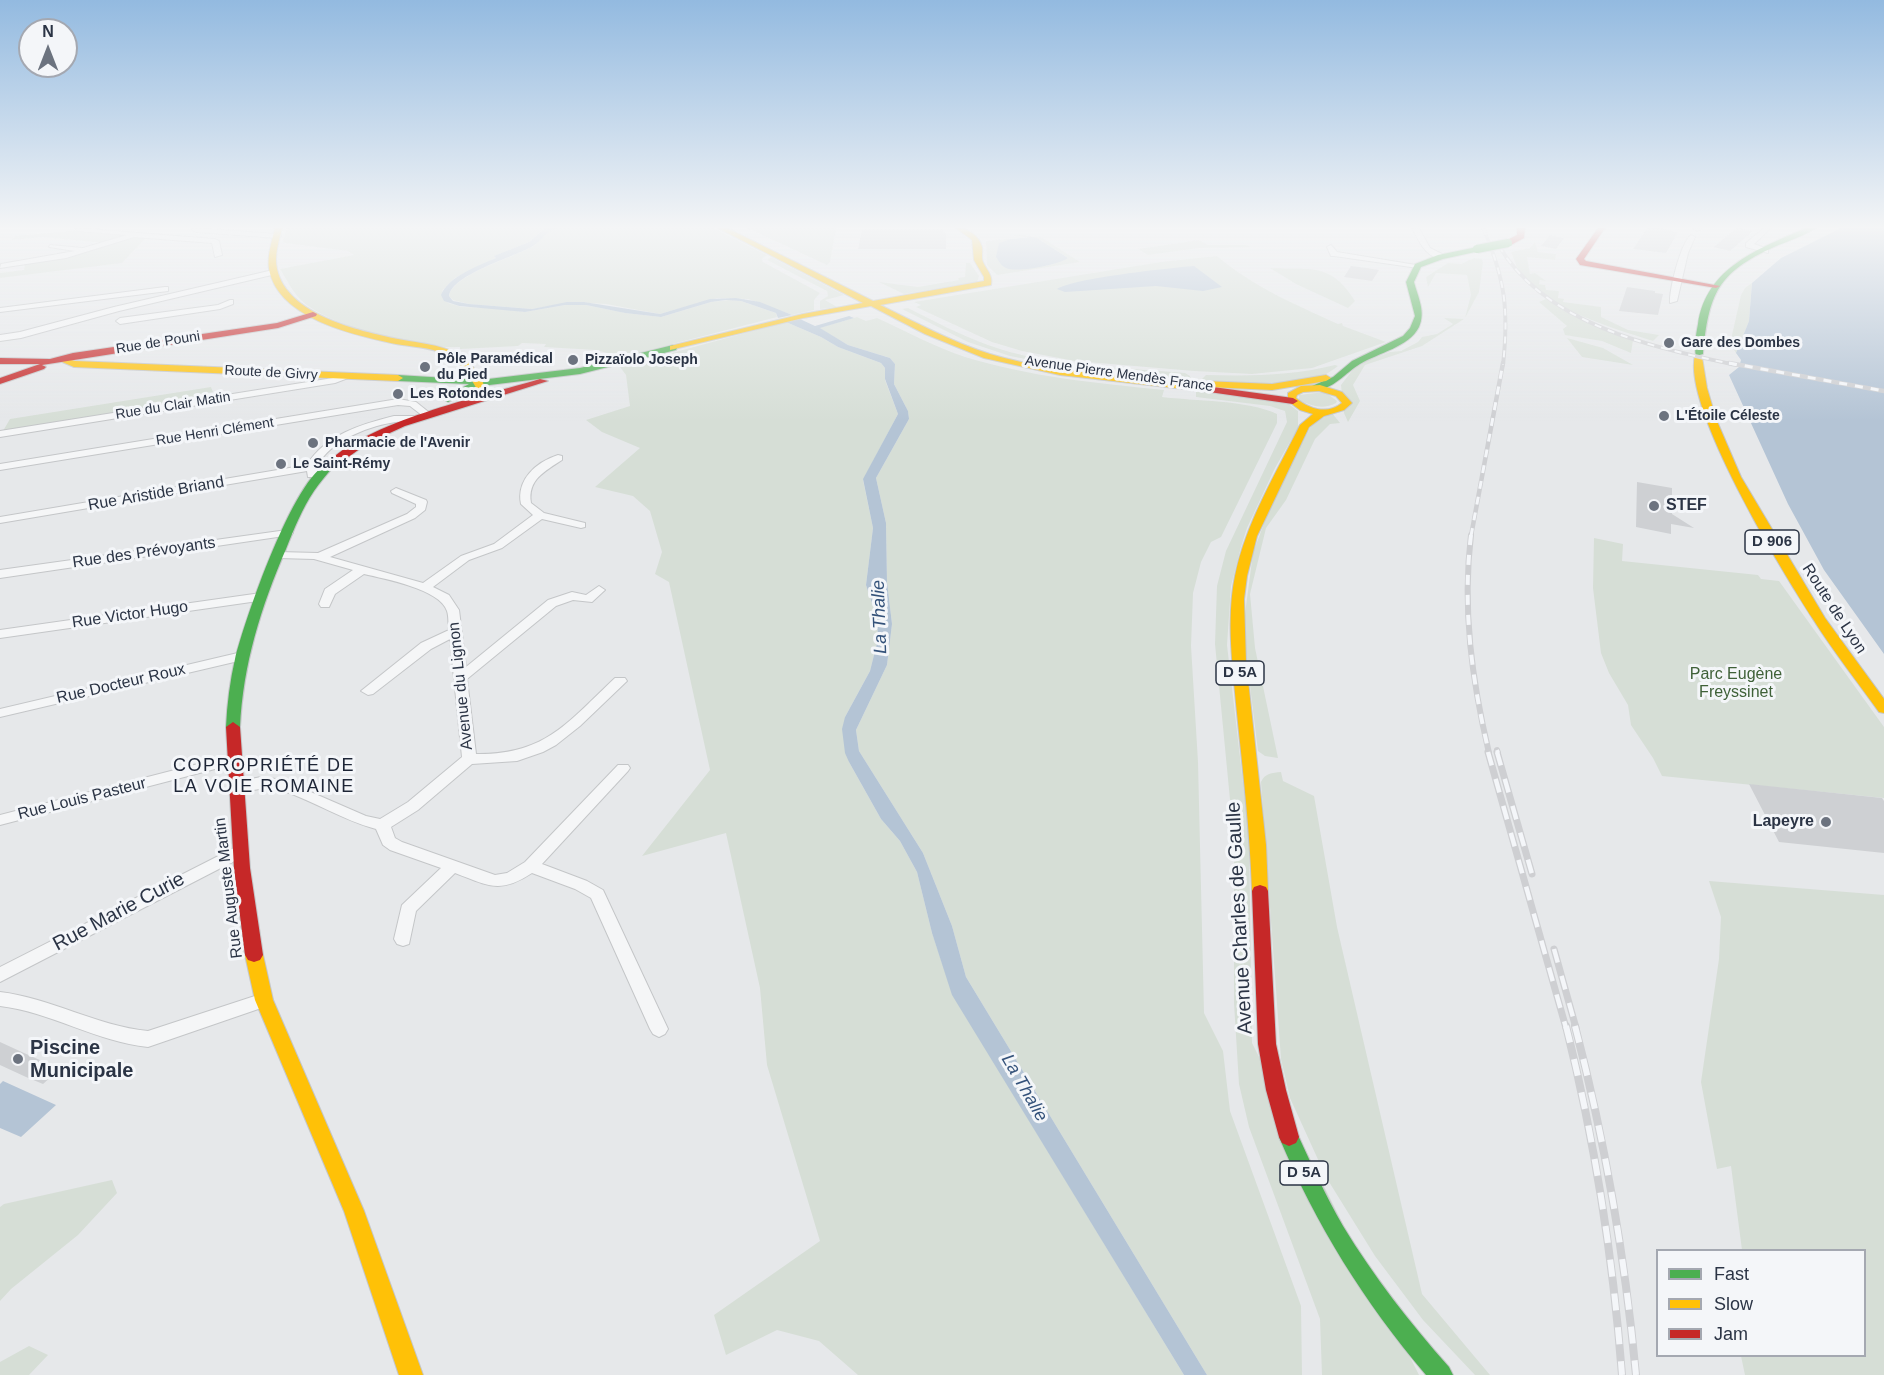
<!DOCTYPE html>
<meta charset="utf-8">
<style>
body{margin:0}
#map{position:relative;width:1884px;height:1375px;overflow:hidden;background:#e6e8ea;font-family:Arial,sans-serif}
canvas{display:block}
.legend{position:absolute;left:1656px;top:1249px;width:210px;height:108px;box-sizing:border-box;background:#f4f6f9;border:2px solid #a4a8b1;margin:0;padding:8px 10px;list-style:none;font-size:18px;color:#2b3445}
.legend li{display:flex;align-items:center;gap:12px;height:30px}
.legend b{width:30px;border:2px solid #a4a8b1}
.north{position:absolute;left:18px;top:18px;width:60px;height:60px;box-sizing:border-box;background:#f4f6f9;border:2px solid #a4a8b1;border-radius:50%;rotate:0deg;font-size:16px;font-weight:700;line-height:24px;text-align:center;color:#2b3445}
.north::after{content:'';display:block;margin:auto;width:21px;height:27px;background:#6c737f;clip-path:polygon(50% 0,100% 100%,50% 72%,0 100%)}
</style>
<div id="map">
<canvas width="1884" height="1375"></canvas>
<ul class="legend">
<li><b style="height:8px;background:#4caf50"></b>Fast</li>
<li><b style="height:8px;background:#ffc107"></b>Slow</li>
<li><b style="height:8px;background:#c62828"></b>Jam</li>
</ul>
<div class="north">N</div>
</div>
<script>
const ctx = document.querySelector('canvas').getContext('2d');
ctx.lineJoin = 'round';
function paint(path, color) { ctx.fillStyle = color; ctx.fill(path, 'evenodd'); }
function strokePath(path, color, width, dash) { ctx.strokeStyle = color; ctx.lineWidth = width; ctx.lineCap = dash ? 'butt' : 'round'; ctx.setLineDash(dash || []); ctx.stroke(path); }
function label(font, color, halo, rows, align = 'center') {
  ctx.font = font + ' Arial,sans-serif'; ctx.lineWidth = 6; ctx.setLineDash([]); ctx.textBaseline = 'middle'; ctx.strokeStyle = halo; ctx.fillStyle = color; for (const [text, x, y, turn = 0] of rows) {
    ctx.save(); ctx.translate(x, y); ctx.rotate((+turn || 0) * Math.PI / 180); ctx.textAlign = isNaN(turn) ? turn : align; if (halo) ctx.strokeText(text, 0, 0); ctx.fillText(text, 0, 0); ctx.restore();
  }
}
paint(new Path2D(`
 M287,228h258l-16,14 -34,14 1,2 -41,20 -13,13 6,12 14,4 34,1 29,4 40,-7h21l40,8 35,4 50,-15 19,-2 11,1 35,12 1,4 -155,40 -26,-7 -52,-3 2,-3 -24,-1 -4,3 -58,3v-2c-40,2 -119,-18 -152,-41 -14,-10 -19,-23 -28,-37l74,-14 -6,-4 -63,-8 -2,-1z
 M555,228h158l54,27 -5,4 1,3 57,31 -6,7v10l-22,5 -44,-16 -31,-1 -57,16 -54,-10 -33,-2 -41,7 -63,-5 -16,-4 -4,-4c5,-23 65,-38 84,-50 8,-6 13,-13 22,-18z
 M747,228h89l-6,34 -3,3z
 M80,230l53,4 -29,9 -61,-6 -32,3 4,-4z
 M1019,235l22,2 39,25 -83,13 -10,-10 -1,-24 30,-3 -5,1 -2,30 41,-4 18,-7 -31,-20 -27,-2z
 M137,236h11l-26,27 -122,15v-5l24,-3 1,-7z
 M1199,240l9,5h38l5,2 -52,1 -51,7 -10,-6z
 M1535,242l3,10 18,2 -1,6 -28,-3 3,17 5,-1 11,8 -6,-1 -1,4 6,1 1,5 13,1 -1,7 6,1 -1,3 38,5v10l27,13 31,5 -6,6c-41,-13 -106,-32 -133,-68 -4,-6 -6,-15 -9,-21l19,-4z
 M1217,256c35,30 79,49 121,68l4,-1 1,3 43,16 -74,26 -60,6 -58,-3 -119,-10 -53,-10 -30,-9 -76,-35 5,-2 -7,-3 247,-40z
 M771,257l73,38 -19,5 12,7 -17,2v-8l8,-5 -1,-5 -60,-31z
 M1474,258l8,1 1,3 -4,30 -14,26 6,-23 -4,-20 -31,-2 -8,14 -2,-10 22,-14 13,1z
 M966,263h4l9,13 -2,6 -73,12 -25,-12 39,5 41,-7 -1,-2 7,-1z
 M1270,268c41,2 61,-6 85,33l-7,7 -52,-24z
 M1752,283l-3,38 -13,32 -6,-9 11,-49 4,-7z
 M1546,299l51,28 36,13 -2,13 -29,-12 -37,-6 -2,-6 4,-3 -28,-24z
 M908,308c26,13 52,27 80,37 63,23 131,22 197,28l5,3 1,4 -119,-12 -62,-12 -42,-14 -66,-33z
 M857,317l9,4 11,-3c29,13 58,29 88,39 65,20 132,26 199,33l-2,7c32,4 86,3 115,17v9l-56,114 -10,5 -10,20 -8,31 -2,53 7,116 6,251 19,38 7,60 71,195 1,69h-95l-241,-398 -14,-51 -29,-73 -64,-102 -3,-21 31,-65 5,-41 -5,-42 -1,-59 -10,-45 33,-59 -1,-8 -14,-27 1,-20 -5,-6 -42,-13 -29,-17z
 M1444,318l20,1 -42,27 -57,19 -12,20 7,16 -12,21 -4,-9 -3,-28 13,-17 15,-8 21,-8 11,-1 17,-9 4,-5 15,-3 16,-10z
 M786,322l35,15 17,10 43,16 4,5v12l13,34 -35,66 10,48 -7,57 11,33 1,21 -8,32 -25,46 4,45 32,57 19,22 17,31 15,61 21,62 231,380h-326l-39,-34 -42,-11 -51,25 -12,-40 106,-74 -53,-176 -7,-77 -34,-155 -84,23 68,-86 -41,-188 -14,-8 7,-22 -12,-41 -17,-15 -38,-9 45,-39 -38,-16 -16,-12 44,-14 -4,-31 -6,-8z
 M1567,338l36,10 30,17 -51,-8z
 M1335,365l3,1c-36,30 -96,17 -139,16l7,-7c44,1 86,1 129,-10z
 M211,387l2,5 -14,2 2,6 -198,31 7,-12z
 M1196,390l90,12 12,9v17l-23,40 -28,60 -6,19 -10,39 -4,59 22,190 3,208 167,332h-97l-2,-56 -71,-192 -10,-43 -5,-81v-162l-19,-197 2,-58 9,-35 61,-129 -2,-11 -15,-5 -74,-9z
 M1325,392l12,9 -1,2c-13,7 -24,3 -37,-3v-5z
 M1332,413l8,10 -10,1 -15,15 -29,61 -20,28 -16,66 5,54 23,110 -13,-2 -7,-5 -15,-122 10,-76 19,-51 40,-78z
 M1594,538l29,6 -1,17 136,14 3,4 18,2 105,146v71l-222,-22 -9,-18 -22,-33 -3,-20 -19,-32 -8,-20 -8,-65z
 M1281,772l2,9 31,15 23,131 85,367 68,81h-15l-52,-55 -48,-64 -49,-79 -36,-79 -9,-39 -20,-277c4,-9 11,-9 20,-10z
 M1709,881l175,14v480h-139l-4,-19h123v-106h-122l-11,-84 -14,3 -16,-87 18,-123 2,-42z
 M112,1180l5,13 -39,42 -67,54 -11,12v-94l4,-3z
 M29,1346l19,9 -19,20h-29v-13z`), '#d6ded6');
paint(new Path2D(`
 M545,228h10c-9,5 -14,13 -22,18 -18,11 -81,28 -84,50l4,5 16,3 63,5 35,-7h17l76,12 50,-15 26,-1 24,4 32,13 -14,3 -2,-5 -35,-12 -15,-1 -15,2 -50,15 -36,-4 -39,-8h-21l-40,7 -66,-6 -15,-5 -3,-6c8,-19 37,-29 55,-37l-2,-2 35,-14z
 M1841,228h43v426l-60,-84 -36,-66 -59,-129 10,-8 2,-7 -5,-7 13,-32 3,-38 29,-25z
 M1031,237l6,1 31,20c-9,7 -52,15 -62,10 -5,-2 -7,-7 -10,-11l3,-14 12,-4z
 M1194,266l28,21 -19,4 -47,-5 -91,6 -8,-3c17,-11 113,-21 137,-23z
 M849,316l5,2 -34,10 28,17 42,13 5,6 -1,20 14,27 1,8 -33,59 10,45 1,59 5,42 -5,41 -31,65 3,21 64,102 29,73 14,51 241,398h-23l-232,-380 -20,-62 -15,-61 -17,-31 -19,-22 -32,-57 -4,-9 -3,-24 3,-12 25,-46 8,-32 -1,-21 -11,-33 7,-57 -10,-49 35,-65 -13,-35v-11l-4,-5 -43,-16 -17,-10 -35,-15 14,-3 15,7z
 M3,1081l53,24 -35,32 -21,-9v-44z`), '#b4c4d5');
paint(new Path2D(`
 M1647,228h11l20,4 -12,21 -33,-4z
 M1736,228l17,3 -23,20 -16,-4z
 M862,229h81v3l3,1v16h-88z
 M1550,235l14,3 -8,11 -15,-3z
 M1351,266l16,2 12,2 -7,11 -28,-4z
 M1627,287l28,4v2l8,1 -5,21 -39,-4z
 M507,354l17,1 -10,10 -17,-1z
 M1637,482l35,6v26l22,14 -23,-4v10l-35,-7z
 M1749,784l133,14 2,3v52l-105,-11z
 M0,1042l24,11 36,16 -17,15 -17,-7 -26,-12z`), '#ced0d3');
const street = new Path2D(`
 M75,228l140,11 4,2 3,14 -7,2 -3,-14 -78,-6 -68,21 -66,10 1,-4 74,-13 -26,-4 1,-2 33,3 44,-13 -49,-4z
 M194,228l83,6 4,2 -4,2 -81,-6 -4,-2z
 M1412,228h7l11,20 14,7v4c-18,0 -25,-18 -32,-31z
 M1693,228h8v1l-4,2z
 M1764,228h7l-17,16 14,5v4l-22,-6v-4z
 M1691,235l4,2 -7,16 -11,48 -7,2c-1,-13 11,-61 21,-68z
 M1331,245l6,7 85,14 -4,2 -84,-12h-3l-4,-9z
 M273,270h3v4l-157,37 -98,27 -21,3v-6l20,-3 94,-25z
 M165,287h3v4l-168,21v-4z
 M230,300h3v4l-13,5 -100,15 -4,-3 4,-3 98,-13z
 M345,373l3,1v4l-13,5 -335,54v-6l333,-53z
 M398,399l18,3 15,12 -8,2 -13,-10 -12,-1 -398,65v-6z
 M394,416h20l5,3c-7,5 -15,2 -23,3 -24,3 -61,17 -75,38 -4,5 -3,11 -5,17h-8l-1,-6 -307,52v-6l307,-52c18,-30 55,-41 87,-49z
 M558,455l4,1v4c-17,11 -35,20 -31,43l13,10 41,10v4l-4,1 -39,-9 -40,29 -33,12 -36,27 16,8 10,15 7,57 82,-67 24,-8 14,3 13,-9 6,4 -13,12 -19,-2 -17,6 -89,73 9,75c70,1 92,-32 139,-76h10l2,3 -47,45 -24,19 -13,7 -26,9 -45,3 -54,46 -27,17 4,11 7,4 93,33 12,-2 18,-11 93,-97h10l2,3 -2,3 -86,93 45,17 16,9 65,139 -3,5 -6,3 -6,-3 -3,-5 -59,-131 -16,-9 -43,-16c-32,21 -43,13 -77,0l-39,38 -7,33 -6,2 -6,-2 -3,-5 8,-34 39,-37 -51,-18 -7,-5 -7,-16c-34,-9 -62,-28 -95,-39 -19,-6 -35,5 -50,1l-2,-4 2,-4 30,-6 22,3 83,36 14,3 28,-17 54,-45 -12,-118 -19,10 -58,45 -5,1 -7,-4 60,-48 28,-13c-1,-6 0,-13 -2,-19 -7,-22 -62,-32 -83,-37l-29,20 -6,13h-8l-2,-3 6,-15 28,-19 -39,-11 -36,-1 -6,-3 6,-3 40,1 89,-39 9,-7v-3l-24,-11 -1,-2 5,-3 30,12 1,2 -2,8 -10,8 -85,39 93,26 38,-27 33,-12 39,-29 -12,-11c-5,-24 15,-42 37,-49z
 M287,530l6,3 -2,2 -291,43v-8z
 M261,593l4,1 2,3 -2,3 -265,38v-8z
 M242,652l5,1 2,3 -2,3 -247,58v-8z
 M233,755l5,2 2,3 -2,3 -238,62v-10z
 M240,845l6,2 2,4 -2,4 -246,127v-15z
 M0,992c51,6 97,34 148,39l116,-38 6,2 3,5 -3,5 -122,42c-51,-5 -97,-35 -148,-41z`);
const fast = new Path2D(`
 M1806,228h10c-12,8 -28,13 -42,19 -57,26 -65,47 -71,107l-7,2c-2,-9 0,-22 2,-32 8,-57 62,-76 108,-96z
 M1477,247l4,2 -1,2 -37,8 -22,8 -7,15c4,15 12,30 5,45 -10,20 -41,26 -59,37 -15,9 -29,28 -48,26v-4l21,-9 19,-16 51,-25 7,-8 5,-12 -9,-34 9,-18 23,-9z
 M673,345l4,3 -1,2 -96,24 -99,12 -33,16 -5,-3 2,-2 24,-13 -71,-3 -5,-3 5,-3 82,5 100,-12z
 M329,463l5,3c-7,8 -14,16 -20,25 -12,18 -20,38 -28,58 -25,58 -43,115 -46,178l-2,3h-10l-2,-3c1,-23 4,-46 9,-68 9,-37 59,-184 94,-196z
 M1289,1128l7,3c15,32 29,64 47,95 31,51 67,97 106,141l4,8h-27c-62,-73 -110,-150 -147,-238l3,-6z`);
const slow = new Path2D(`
 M275,228h7c-3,13 -8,27 -5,41 10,46 82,62 121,70 29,6 59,5 78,32 5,6 9,13 8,20h-6c-9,-16 -16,-28 -33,-37 -15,-7 -33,-7 -49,-10 -41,-9 -118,-25 -127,-75 -2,-14 3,-28 6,-41z
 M718,228h9l146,73 111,-20v-4l-10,-17 -2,-20 -16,-12c11,0 23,7 26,19 1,5 -1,10 1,15 4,9 10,13 8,23l-111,20c35,17 72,37 110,49 60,18 125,21 187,28l4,-2 91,4 54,-9 5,3 -5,3 -54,9 -83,-4 -5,3 -124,-14 -76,-17 -59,-24 -54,-28 -68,12 -133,32v-4l133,-32 60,-11z
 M1695,355l7,2 5,31 9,31 25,58 84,141 59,81v14l-5,-1c-22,-31 -46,-61 -66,-93 -31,-48 -131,-212 -118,-264z
 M64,358l11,3 323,14 5,3 -5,3 -324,-14 -14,-6z
 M1320,385l22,7 10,11 -8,7 -20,6 -15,11 -52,109 -10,40 -3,23 2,63 20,183 2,46 -2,4 -6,2 -6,-2 -2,-4c-2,-60 -9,-119 -15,-178 -4,-45 -11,-93 -2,-137 11,-54 41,-102 65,-151l13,-11 -13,-4 -12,-9v-8l13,-7zM1319,391l17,5 6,7c-15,12 -33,6 -46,-5l1,-3 6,-3z
 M254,948l6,2 3,5 10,45 91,211 59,164h-24l-55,-164 -89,-211 -10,-45 3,-5z`);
const jam = new Path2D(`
 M1517,228h8l-1,10 -13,7h-6v-4l12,-6z
 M1598,228h7l-21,31 2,2 134,25 -4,2 -136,-23 -4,-6z
 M313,312l4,2 -1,2 -38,12 -236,37 4,2 -2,2 -44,15v-6l40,-14h-40v-6l50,1 23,-6 204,-30z
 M540,379l8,2 -143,45 -37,17 -35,25h-8l-1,-2c42,-45 156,-69 216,-87z
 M1184,383l109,15 5,3 -5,3 -112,-16 -2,-2z
 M233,722l7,5 10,141 13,87 -3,5 -6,2 -6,-2 -3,-5 -11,-87 -8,-141z
 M1260,885l6,2 2,4 8,153 10,46 13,47 -3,6 -7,3 -7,-3 -3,-6 -13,-47 -8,-46 -6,-153 2,-4z`);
strokePath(street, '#c4c6c8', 2);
strokePath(fast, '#c4c6c8', 2);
strokePath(slow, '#c4c6c8', 2);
strokePath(jam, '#c4c6c8', 2);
paint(street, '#f5f6f7');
paint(fast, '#4caf50');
paint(slow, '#ffc107');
paint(jam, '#c62828');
const railFar4 = new Path2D(`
 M1483,228c22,51 26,81 20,137
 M1499,246c47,79 153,101 237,119`);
const railFar3 = new Path2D(`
 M1729,363l155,28
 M1471,536l32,-173`);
const railFar2 = new Path2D(`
 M1471,535c-9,74 1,146 18,218
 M1497,750l1,3`);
const railFar1 = new Path2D(`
 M1488,752l78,276
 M1497,752l35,122
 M1554,949l22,79`);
const rail = new Path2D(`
 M1566,1026c29,116 47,231 56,349
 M1575,1026c30,115 50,231 61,349`);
strokePath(railFar4, '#cecfd2', 4);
strokePath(railFar3, '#cecfd2', 4.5);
strokePath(railFar2, '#cecfd2', 6);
strokePath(railFar1, '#cecfd2', 7);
strokePath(rail, '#cecfd2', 8);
strokePath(railFar4, '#f4f6f9', 2, [7]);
strokePath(railFar3, '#f4f6f9', 3, [8]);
strokePath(railFar2, '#f4f6f9', 4, [10]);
strokePath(railFar1, '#f4f6f9', 4.5, [14]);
strokePath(rail, '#f4f6f9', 6, [17]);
const fastBridge = new Path2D(`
 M1477,249l31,-6`);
strokePath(fastBridge, '#c4c6c8', 10, []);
strokePath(fastBridge, '#4caf50', 8);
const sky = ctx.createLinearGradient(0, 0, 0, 421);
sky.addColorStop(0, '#93bae0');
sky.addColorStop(0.54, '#f4f5f6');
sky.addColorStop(1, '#f4f5f600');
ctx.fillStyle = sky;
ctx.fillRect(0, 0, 1884, 421);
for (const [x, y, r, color] of [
 [1669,343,6,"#6c737f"],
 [573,360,6,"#6c737f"],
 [425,367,6,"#6c737f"],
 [398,394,6,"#6c737f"],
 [1664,416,6,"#6c737f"],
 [313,443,6,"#6c737f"],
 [281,464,6,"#6c737f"],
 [1654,506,6,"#6c737f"],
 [1826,822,6,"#6c737f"],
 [18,1059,6,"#6c737f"]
]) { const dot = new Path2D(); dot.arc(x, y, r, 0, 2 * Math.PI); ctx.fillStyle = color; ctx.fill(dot); strokePath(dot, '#f4f6f9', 2); }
label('14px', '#2b3445', '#f4f6f9', [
 ["Rue de Pouni",158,343,-9],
 ["Route de Givry",271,373,3],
 ["Avenue Pierre Mendès France",1119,374,8],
 ["Rue du Clair Matin",173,406,-9],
 ["Rue Henri Clément",215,432,-9]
]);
label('bold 14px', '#2b3445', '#f4f6f9', [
 ["Gare des Dombes",1681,343],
 ["Pôle Paramédical",437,359],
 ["du Pied",437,375],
 ["Pizzaïolo Joseph",585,360],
 ["Les Rotondes",410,394],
 ["L'Étoile Céleste",1676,416],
 ["Pharmacie de l'Avenir",325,443],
 ["Le Saint-Rémy",293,464]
], 'left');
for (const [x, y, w] of [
 [1772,542,54],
 [1240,673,48],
 [1304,1173,48]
]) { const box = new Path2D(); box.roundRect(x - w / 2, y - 12, w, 24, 4.5); ctx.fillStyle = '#f4f6f9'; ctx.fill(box); strokePath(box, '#2b3445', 1.5); }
label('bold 15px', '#2b3445', null, [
 ["D 906",1772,542],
 ["D 5A",1240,673],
 ["D 5A",1304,1173]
]);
label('16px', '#2b3445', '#f4f6f9', [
 ["Rue Aristide Briand",156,494,-10],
 ["Rue des Prévoyants",144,553,-8],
 ["Route de Lyon",1834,609,57],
 ["Rue Victor Hugo",130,615,-8],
 ["Rue Docteur Roux",121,684,-13],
 ["Avenue du Lignon",461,686,-96],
 ["Rue Louis Pasteur",82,799,-14],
 ["Rue Auguste Martin",229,888,-97]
]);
label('bold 16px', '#2b3445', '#f4f6f9', [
 ["STEF",1666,506],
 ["Lapeyre",1814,822,"right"]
], 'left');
label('16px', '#3f6138', '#f4f6f9', [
 ["Parc Eugène",1736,675],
 ["Freyssinet",1736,693]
]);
label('italic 18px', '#34527a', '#f4f6f9', [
 ["La Thalie",880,617,-92],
 ["La Thalie",1024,1088,60]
]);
ctx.letterSpacing = '1.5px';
label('18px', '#1d2536', '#f4f6f9', [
 ["COPROPRIÉTÉ DE",264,766],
 ["LA VOIE ROMAINE",264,787]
]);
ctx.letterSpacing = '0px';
label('20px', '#2b3445', '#f4f6f9', [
 ["Rue Marie Curie",119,912,-28],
 ["Avenue Charles de Gaulle",1240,918,-93]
]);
label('bold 20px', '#2b3445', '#f4f6f9', [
 ["Piscine",30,1048],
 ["Municipale",30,1071]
], 'left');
</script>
